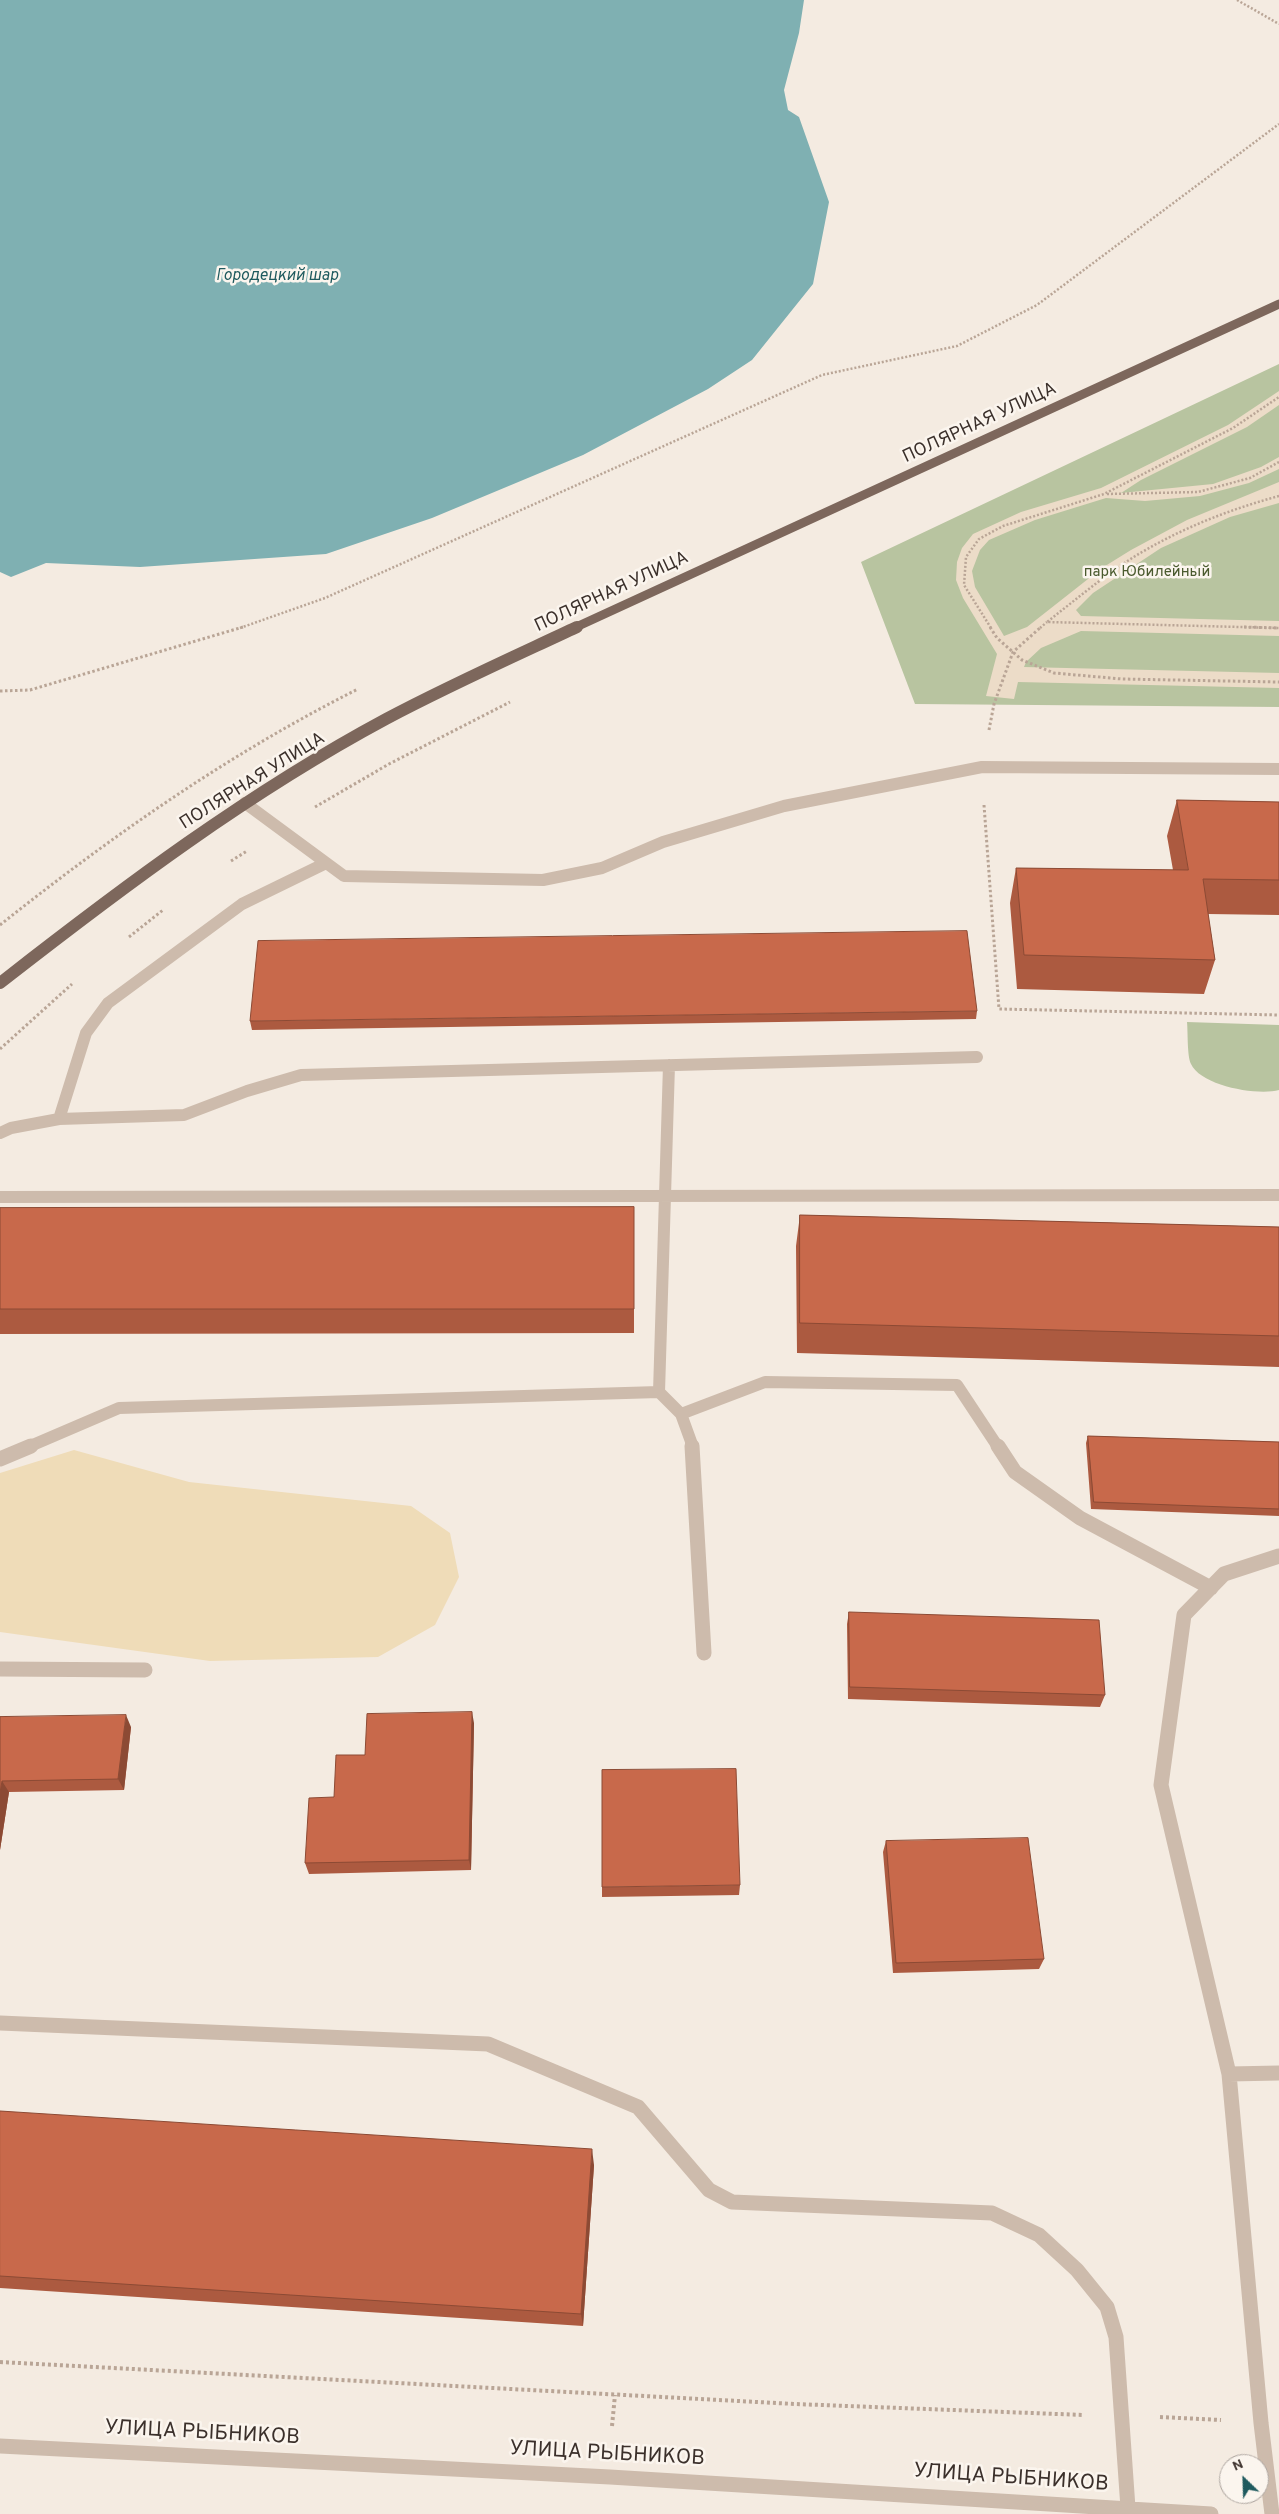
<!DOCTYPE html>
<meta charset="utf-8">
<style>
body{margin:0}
#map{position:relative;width:1279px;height:2514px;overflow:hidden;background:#f4ebe1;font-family:Overpass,sans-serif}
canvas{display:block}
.north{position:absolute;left:1219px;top:2454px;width:50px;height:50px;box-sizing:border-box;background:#fbf5ee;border:1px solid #aea6a0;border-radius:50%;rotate:336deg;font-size:14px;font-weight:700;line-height:20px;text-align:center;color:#3b302b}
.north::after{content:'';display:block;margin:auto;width:18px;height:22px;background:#1f5a5e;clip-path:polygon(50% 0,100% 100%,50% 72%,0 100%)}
</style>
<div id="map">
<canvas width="1279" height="2514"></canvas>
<div class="north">N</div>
</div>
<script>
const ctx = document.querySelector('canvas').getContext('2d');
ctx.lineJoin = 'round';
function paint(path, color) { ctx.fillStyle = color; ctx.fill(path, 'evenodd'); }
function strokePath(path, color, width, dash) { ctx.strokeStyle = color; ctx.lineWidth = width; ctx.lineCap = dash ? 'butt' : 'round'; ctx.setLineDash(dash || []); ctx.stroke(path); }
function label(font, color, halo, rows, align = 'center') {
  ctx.font = font + ' Overpass,sans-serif'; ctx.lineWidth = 5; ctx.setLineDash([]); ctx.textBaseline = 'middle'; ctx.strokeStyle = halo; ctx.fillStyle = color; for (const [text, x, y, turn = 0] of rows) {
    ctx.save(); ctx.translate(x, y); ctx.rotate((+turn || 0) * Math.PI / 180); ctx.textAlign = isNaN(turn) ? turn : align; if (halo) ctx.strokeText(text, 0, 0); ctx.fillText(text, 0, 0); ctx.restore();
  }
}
paint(new Path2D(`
 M1279,364v343l-364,-3 -54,-142z
 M1187,1022l92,3v65c-21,6 -78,-4 -88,-26 -4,-8 -3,-32 -4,-42z`), '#b8c4a0');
paint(new Path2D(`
 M74,1450l115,32 222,24 39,27 9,44 -24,48 -57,32 -168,4 -210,-29v-159z`), '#efdcb8');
paint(new Path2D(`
 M1279,391v14l-32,22 -106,53 -20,13 92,-9 48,-17 18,-10v12l-30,14 -49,13 -55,5 -39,-3 -71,22 -46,20 -9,10 -8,21 3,16 29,49 23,-9 75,-59 29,-18 56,-30 92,-38v21l-49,14 -69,31 -68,45 -17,17 5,6 198,5v15l-198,-5 -40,17 -15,14 -2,5 255,6v15l-261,-6 -4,17 -28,-3 11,-42 -34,-56 -7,-18 1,-18 5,-14 11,-14 48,-22 80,-24 127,-63z`), '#ecdcc8');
paint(new Path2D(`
 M0,0h804l-5,33 -15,57 4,20 11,7 30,85 -16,82 -61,76 -44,29 -125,66 -151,63 -106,36 -186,13 -94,-4 -35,14 -11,-5z`), '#7fb0b2');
strokePath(new Path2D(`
 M1237,0l42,24
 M1107,494l91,-2 52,-14 29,-16
 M1279,496c-48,13 -94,31 -137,56 -34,20 -64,46 -95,70l232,6
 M240,628l85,-30 497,-223 135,-29 80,-41 242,-181
 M991,628l-27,-43 2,-28 13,-18 24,-13 101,-32 129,-66 46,-31
 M1040,628l7,-6`), '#b9a596', 2.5, [2, 2]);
strokePath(new Path2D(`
 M990,627l7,11 25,22 32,13 68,6 157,3
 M1244,627l35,1
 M0,691l30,-1 213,-63
 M989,730l5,-26 19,-52 28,-25
 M984,805l15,204 280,6
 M315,807l74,-43 121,-62
 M231,861l16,-10
 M0,925c113,-90 229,-171 358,-236
 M129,937l34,-27
 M0,1049l72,-65`), '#b9a596', 3, [2.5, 2.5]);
strokePath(new Path2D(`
 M0,2362l795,42 289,11
 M1160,2417l61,3
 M612,2426l3,-31`), '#b9a596', 4, [3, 3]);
strokePath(new Path2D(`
 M245,803l99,73 199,4 59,-12 61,-26 121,-36 198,-39 297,2
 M59,1119l27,-86 22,-30 134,-99 84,-41
 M0,1133l11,-5 48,-9 125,-4 63,-24 54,-16 676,-18
 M0,1197l1279,-2
 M659,1392l22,22 12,33
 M681,1414l84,-32 192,3 41,62
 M28,1447l91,-39 540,-16 10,-327`), '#cdbbac', 12);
strokePath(new Path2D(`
 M692,1446l12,207
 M998,1446l17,26 65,46 131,70
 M0,1459l31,-13
 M0,1669l145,1
 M0,2023l488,21 150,63 71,83 23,12 260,11 47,22 38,35 30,37 9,30 12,171
 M1229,2074l50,-1
 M0,2446l610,31 601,37
 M1272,2514l-11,-91 -32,-349 -68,-289 23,-170 40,-41 55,-18`), '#cdbbac', 15);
strokePath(new Path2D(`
 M574,628l705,-324`), '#7d675c', 9);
strokePath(new Path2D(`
 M0,983c123,-96 248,-190 386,-264 62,-33 127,-62 191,-92`), '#7d675c', 12);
paint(new Path2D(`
 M1177,800l102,2v113l-71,-1 7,46 -11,34 -187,-5 -7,-86 6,-35 157,2 -6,-34z
 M977,1011l-1,8 -724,11 -2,-9z
 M634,1207v126l-634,1v-126z
 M800,1215l479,12v140l-482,-14 -1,-107z
 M1088,1436l191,6v74l-188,-7 -5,-66z
 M849,1612l256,83 -5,12 -252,-8 -1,-75z
 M0,1717l131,10 -7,63 -115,2 -9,58z
 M474,1723l-3,147 -162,4 -4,-11 29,-66 31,-42z
 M886,1841l158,118 -5,10 -146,4 -10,-121z
 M740,1885l-1,10 -137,2v-10z
 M0,2111l594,54 -11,161 -583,-38z`), '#ac5a40');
paint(new Path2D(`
 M472,1712l2,11 -3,147 -2,-10z
 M126,1715l5,12 -7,63 -6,-11z
 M2,1781l7,11 -9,58v-57z
 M592,2149l2,16 -11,161 -2,-12z`), '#8c4a34');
const building = new Path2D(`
 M1177,800l102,2v78l-76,-1 12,81 -191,-5 -8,-87 172,2z
 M967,931l10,80 -727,10 8,-80z
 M634,1207v102h-634v-101z
 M800,1215l479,12v109l-479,-13z
 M1088,1436l191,6v67l-185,-7z
 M849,1612l250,8 6,75 -255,-8z
 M472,1712l-3,148 -164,3 4,-65 25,-1 2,-42h29l2,-41z
 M126,1715l-8,64 -116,2 -2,12v-76z
 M736,1769l4,116 -138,2v-117z
 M1028,1838l16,121 -148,4 -10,-122z
 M0,2111l592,38 -11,165 -581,-38z`);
paint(building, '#c8694b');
strokePath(building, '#8c4a34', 1);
label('15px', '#4a5a2e', '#fbf5ee', [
 ["парк Юбилейный",1147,573]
]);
label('italic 16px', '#1f5a5e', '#fbf5ee', [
 ["Городецкий шар",277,277]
]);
label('18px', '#3b302b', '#fbf5ee', [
 ["ПОЛЯРНАЯ УЛИЦА",980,424,-25],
 ["ПОЛЯРНАЯ УЛИЦА",612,593,-25],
 ["ПОЛЯРНАЯ УЛИЦА",253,782,-32]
]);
label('21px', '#3b302b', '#fbf5ee', [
 ["УЛИЦА РЫБНИКОВ",202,2434,3],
 ["УЛИЦА РЫБНИКОВ",607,2455,3],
 ["УЛИЦА РЫБНИКОВ",1011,2479,4]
]);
</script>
